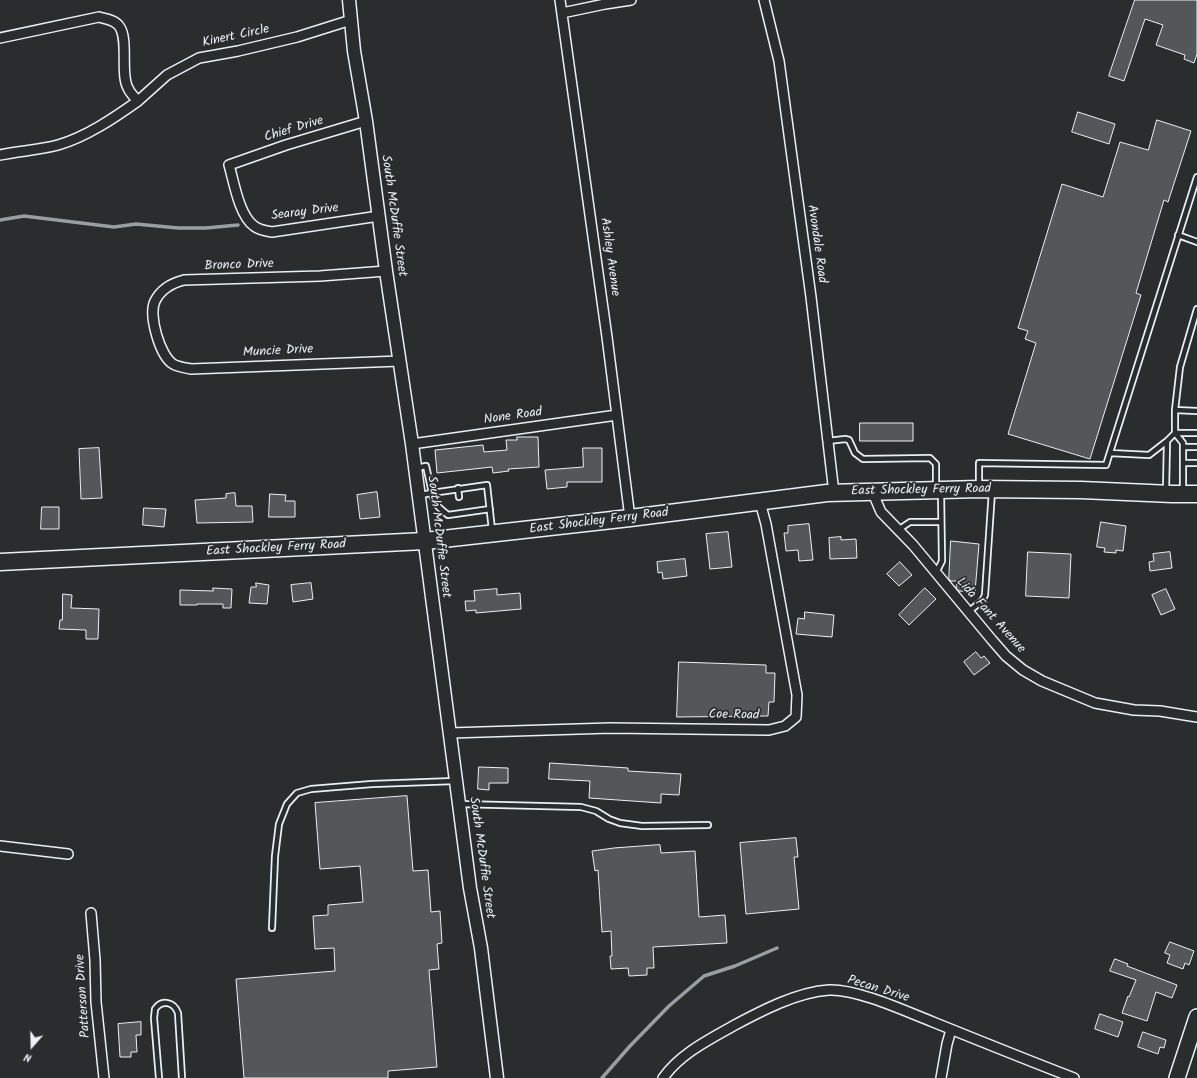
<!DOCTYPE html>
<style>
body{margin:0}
#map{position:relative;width:1197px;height:1078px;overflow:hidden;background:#2a2d2e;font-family:Kalam,sans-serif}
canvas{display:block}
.north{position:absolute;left:12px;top:1026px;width:40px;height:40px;-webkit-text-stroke:3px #2a2d2e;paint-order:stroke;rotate:200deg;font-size:11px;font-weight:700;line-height:16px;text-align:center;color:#e8f1f8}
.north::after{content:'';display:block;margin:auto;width:14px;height:18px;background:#e8f1f8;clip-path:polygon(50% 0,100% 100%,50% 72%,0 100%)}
</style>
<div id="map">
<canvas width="1197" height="1078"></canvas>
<div class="north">N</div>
</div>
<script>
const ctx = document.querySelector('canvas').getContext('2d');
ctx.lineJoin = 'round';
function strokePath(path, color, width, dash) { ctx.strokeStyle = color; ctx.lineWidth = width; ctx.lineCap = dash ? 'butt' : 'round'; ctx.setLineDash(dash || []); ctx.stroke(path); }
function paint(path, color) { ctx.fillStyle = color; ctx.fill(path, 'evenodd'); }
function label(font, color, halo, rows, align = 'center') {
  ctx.font = font + ' Kalam,sans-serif'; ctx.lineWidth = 3.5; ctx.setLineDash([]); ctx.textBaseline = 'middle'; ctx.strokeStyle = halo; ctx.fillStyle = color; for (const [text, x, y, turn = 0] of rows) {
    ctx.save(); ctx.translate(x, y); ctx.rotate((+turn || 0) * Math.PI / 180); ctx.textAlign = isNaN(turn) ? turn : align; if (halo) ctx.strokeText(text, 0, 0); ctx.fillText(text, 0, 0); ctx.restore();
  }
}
strokePath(new Path2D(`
 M0,220l24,-4 90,11 22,-3 42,4h28l32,-3
 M602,1078l28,-32 39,-40 35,-30 31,-10 42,-18`), '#989fa3', 3.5);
const building = new Path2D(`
 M1135,0h62v54l-3,9 -10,-4 1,-4 -29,-10 7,-20 -18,-6 -21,62 -15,-5z
 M1078,112l37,12 -6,20 -37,-12z
 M1157,120l34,11 -23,71 -4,-2 -28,93 5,2 -51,164 -82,-25 28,-91 -11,-4 3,-8 -10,-3 44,-144 41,13 17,-55 28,8z
 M860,423h53v18h-53z
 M517,437h21l1,30 -31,2 1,2 -16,2 -1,-6 -55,6 -2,-23 48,-5 1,7 23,-2 -1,-10h11z
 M99,448l3,50 -21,1 -2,-50z
 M583,448h19v34h-35v5l-20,2 -2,-19 38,-3z
 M377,492l3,25 -20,2 -3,-24z
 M235,493l1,13h16l1,16 -56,1 -2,-23 31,-2v-4z
 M270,494l16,1 -1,6h10v16h-26z
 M42,507h17v22h-18z
 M144,508l22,1 -2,18 -21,-2z
 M1101,522l25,4 -3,25 -7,-1v3l-12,-1 1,-4 -8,-1z
 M809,524l4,36 -14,1 -1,-11 -12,1 -2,-18h4v-7z
 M728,532l4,35 -22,2 -4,-35z
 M841,537v3l15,-1 1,19 -27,1 -1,-21z
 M951,541l28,3 -4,48 -16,-1 -3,-3 1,-7h-6l-2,-2z
 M1028,552l43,2 -2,44 -43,-2z
 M1170,552l2,16 -22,3 -1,-9 5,-1 -1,-7z
 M685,559l2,17 -24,3 -1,-7 -4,1 -1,-11z
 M900,562l12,13 -13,11 -12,-12z
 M256,583l13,2 -2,19 -18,-1 2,-16h5z
 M311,583l2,16 -20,3 -2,-17z
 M213,588l19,1 -1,19h-8v-4h-26v1h-17v-15l33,1z
 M925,588l11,11 -27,26 -10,-10z
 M497,589v6l23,-2 1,16 -45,4v-3l-10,1 -1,-10h10l-1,-10z
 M1166,589l9,20 -14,6 -9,-20z
 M63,594l9,1 -1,13 28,1 -1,30h-12v-9l-27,-1 1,-9h2z
 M805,612l29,3 -2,22 -36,-3 2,-16 6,1z
 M976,652l5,6 3,-2 6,7 -16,12 -10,-13z
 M679,662l87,3v8h9l-1,29h-5l-1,14 -91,1z
 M550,763l78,5v3l53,3 -2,21 -18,-1v9l-72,-5 1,-17 -41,-2z
 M479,767l29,1v15h-19v7l-11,-1z
 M407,796l6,75 15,-1 3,42 9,-1 2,32 -5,1 2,25 -10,1 8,97 -49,4v7h-144l-8,-99 99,-8 -1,-23 -19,1 -2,-33 15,-1v-10l35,-3 -3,-36 -40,3 -5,-66z
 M796,838l2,19h-4l5,52 -53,5 -6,-71z
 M660,845l1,8 34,-2 4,66 26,-2 2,28 -74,4 1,21h-7v7l-18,1 -1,-8 -17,1 -1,-13h2l-1,-25 -9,1 -4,-62 -3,1 -3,-20 22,-3z
 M1170,942l24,9 -5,14 -4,-2 -2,6 -16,-6 3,-8 -5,-2z
 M1115,959l13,5 -1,2 50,19 -5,13 -16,-6 -9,29 -25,-8 6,-17 1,1 7,-17 -26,-9z
 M1100,1014l23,8 -5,15 -23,-8z
 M141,1022v13h-5l1,17h-6v5h-11l-2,-33z
 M1143,1032l23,8 -2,8 -4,-1 -2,7 -20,-7z`);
paint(building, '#535759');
strokePath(building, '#e8f1f8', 1);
const service = new Path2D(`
 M1178,235l19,7
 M1175,410l5,-43 17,-58
 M828,441l17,-2 4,1 6,13 8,6 67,-1 6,6v23
 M1183,447h14
 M1110,453l39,2 18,-14
 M1183,463h14
 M416,468l10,-2 6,27 -12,2
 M979,486v-23l127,2 91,-288
 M458,488l1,9
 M1166,490l1,-49 8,-8h22
 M1183,491v-48l-8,-10v-23l22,1
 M490,509l-42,6c-9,-7 -14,-11 -16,-22l55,-8 5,45
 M898,530l12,-8h31
 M936,573l6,-12 -1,-69
 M968,612l14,-11 3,-6 7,-104
 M459,804l122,3 15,4 13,8 11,4 22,3 66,-1
 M272,928l3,-72 4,-32 8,-20 10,-11 14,-4 61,-5 83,-3
 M159,1078l-5,-60 1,-9c7,-10 19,-7 23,4l4,65`);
const minor = new Path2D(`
 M560,0l47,337 23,181
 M764,0l15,61 32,236 23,196
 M562,13l43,-9 26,-4
 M0,38l99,-21c7,2 16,3 20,9 10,12 1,49 9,62 2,5 6,9 10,13 -24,17 -52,36 -80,44 -19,5 -39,6 -58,10
 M138,101l29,-26 32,-17 39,-7 59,-14 54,-17
 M366,121l-80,24 -57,20c5,17 10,50 25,61 5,4 11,5 18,6l107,-16
 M386,271l-66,5 -136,4c-12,3 -23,9 -29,21 -7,14 5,55 18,63 5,3 13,4 18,5l209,-8
 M412,444l205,-29
 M872,491l9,21 32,33 79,95 14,16 17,14 19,11 53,22 39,7 26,1 37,6
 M450,733l160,-5 159,2 16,-4 11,-9 1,-22 -31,-171 -6,-22
 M0,846l68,8
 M91,913l4,47 1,42 8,76
 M663,1078c17,-24 45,-38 70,-52 28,-15 64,-34 96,-36 29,-1 76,21 104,32 47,19 94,38 141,56
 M941,1078l6,-34 4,-14`);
const tertiary = new Path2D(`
 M349,0l5,51 12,70 20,150 26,173 58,444 11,60 16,130`);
const primary = new Path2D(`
 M1177,1078l20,-61`);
const trunk = new Path2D(`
 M0,562l425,-21 205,-23 197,-25 152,-4 102,1 91,4h25`);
strokePath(service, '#e8f1f8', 8);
strokePath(minor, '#e8f1f8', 12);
strokePath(tertiary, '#e8f1f8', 15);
strokePath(primary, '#e8f1f8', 18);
strokePath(trunk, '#e8f1f8', 19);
strokePath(service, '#2a2d2e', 4.5);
strokePath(minor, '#2a2d2e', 9);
strokePath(tertiary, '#2a2d2e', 12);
strokePath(primary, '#2a2d2e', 15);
strokePath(trunk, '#2a2d2e', 16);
label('13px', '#e8f1f8', '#2a2d2e', [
 ["Kinert Circle",236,37,-12],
 ["Chief Drive",294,130,-17],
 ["Searay Drive",305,213,-7],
 ["South McDuffie Street",393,216,82],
 ["Avondale Road",816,244,82],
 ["Ashley Avenue",609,257,82],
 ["Bronco Drive",239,266,-2],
 ["Muncie Drive",278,352,-3],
 ["None Road",513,417,-8],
 ["East Shockley Ferry Road",921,491,-1],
 ["East Shockley Ferry Road",599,522,-7],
 ["South McDuffie Street",438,537,83],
 ["East Shockley Ferry Road",276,549,-3],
 ["Lida Fant Avenue",990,616,48],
 ["Coe Road",734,716,1],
 ["South McDuffie Street",481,858,82],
 ["Pecan Drive",878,990,17],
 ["Patterson Drive",84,996,-94]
]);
</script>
